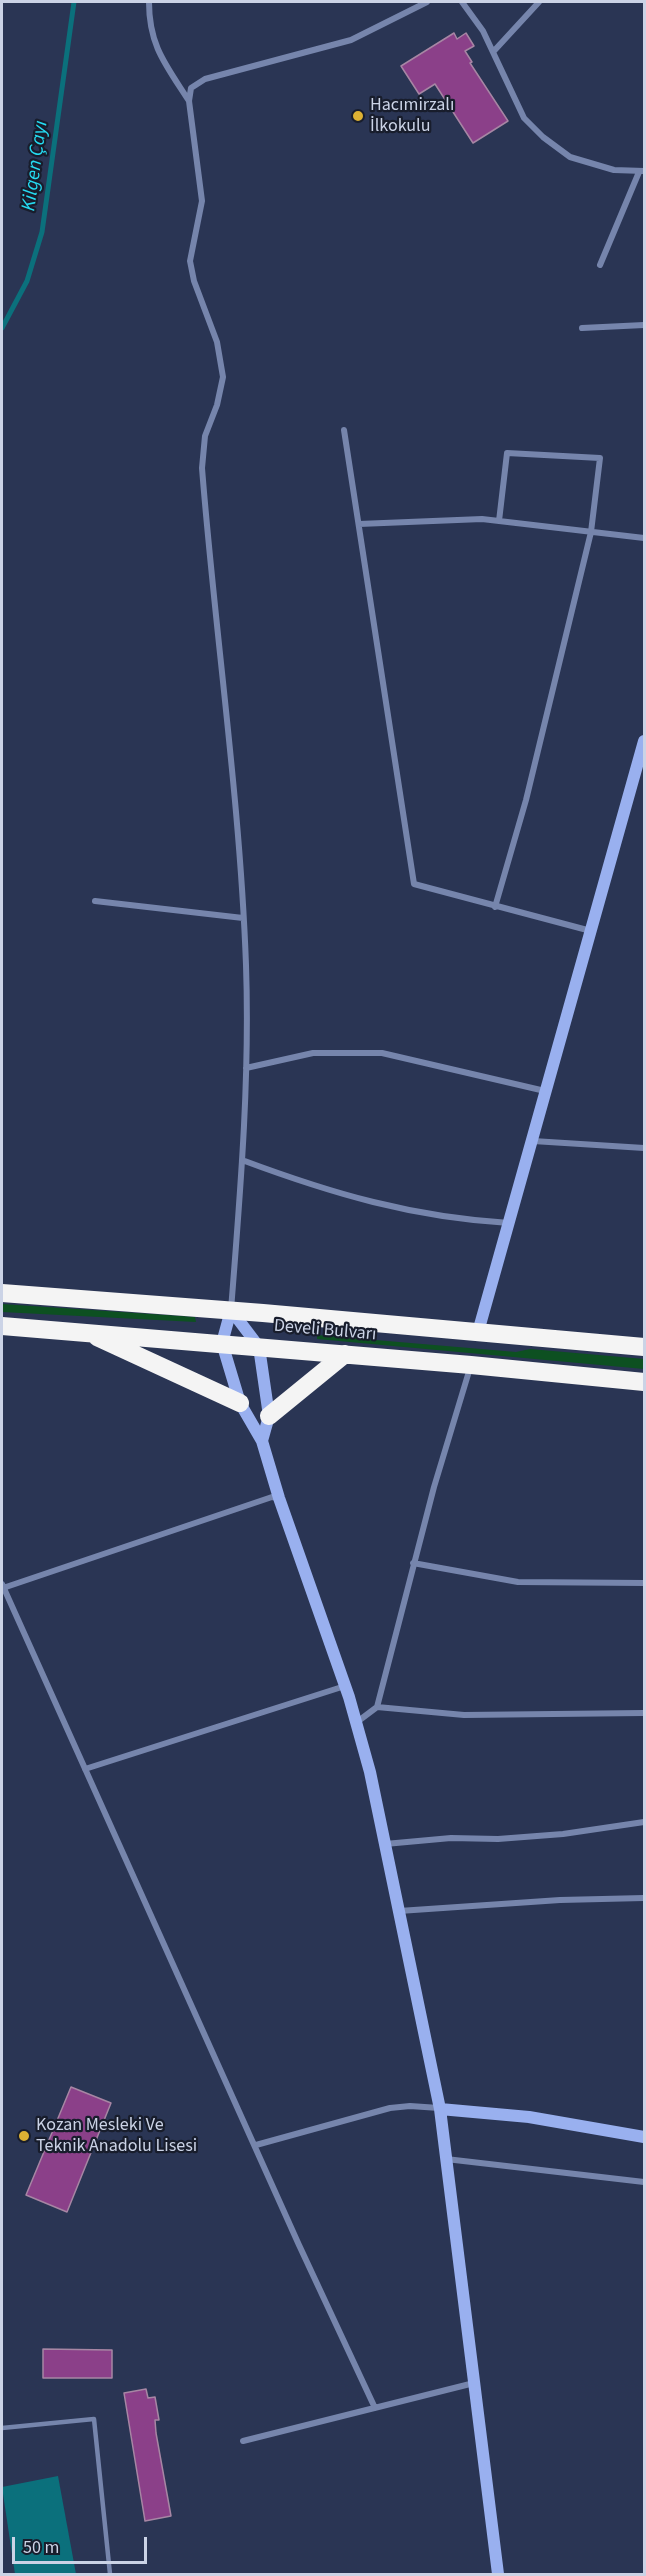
<!DOCTYPE html>
<meta charset="utf-8">
<style>
body{margin:0}
#map{position:relative;width:646px;height:2576px;overflow:hidden;background:#2a3554;font-family:"Source Sans 3",sans-serif}
canvas{display:block}
.frame{position:absolute;inset:0;border:3px solid #cbd3e6;pointer-events:none}
.scale{position:absolute;left:12px;top:2537px;width:135px;height:27px;box-sizing:border-box;border:3px solid #cbd3e6;border-top:0;padding-left:8px;font-size:18px;line-height:21px;white-space:nowrap;color:#cbd3e6;-webkit-text-stroke:4px #181d2c;paint-order:stroke}
</style>
<div id="map">
<canvas width="646" height="2576"></canvas>
<div class="frame"></div>
<div class="scale">50 m</div>
</div>
<script>
const ctx = document.querySelector('canvas').getContext('2d');
ctx.lineJoin = 'round';
function paint(path, color) { ctx.fillStyle = color; ctx.fill(path, 'evenodd'); }
function strokePath(path, color, width, dash) { ctx.strokeStyle = color; ctx.lineWidth = width; ctx.lineCap = dash ? 'butt' : 'round'; ctx.setLineDash(dash || []); ctx.stroke(path); }
function label(font, color, halo, rows, align = 'center') {
  ctx.font = font + ' "Source Sans 3",sans-serif'; ctx.lineWidth = 4.5; ctx.setLineDash([]); ctx.textBaseline = 'middle'; ctx.strokeStyle = halo; ctx.fillStyle = color; for (const [text, x, y, turn = 0] of rows) {
    ctx.save(); ctx.translate(x, y); ctx.rotate((+turn || 0) * Math.PI / 180); ctx.textAlign = isNaN(turn) ? turn : align; if (halo) ctx.strokeText(text, 0, 0); ctx.fillText(text, 0, 0); ctx.restore();
  }
}
paint(new Path2D(`
 M2,1304l193,13 1,5 -194,-10z
 M317,1335l199,17 14,-3 114,10v10l-327,-30z`), '#0d5021');
paint(new Path2D(`
 M58,2476l18,98h-61l-13,-87z`), '#0b707c');
strokePath(new Path2D(`
 M2,328l25,-47 15,-49 32,-230`), '#0b707c', 5);
const building = new Path2D(`
 M454,33l3,6 9,-6 8,13 -9,5 7,11 -2,1 38,58 -35,22 -38,-59 -16,10 -18,-28z
 M71,2087l40,16 -44,109 -41,-17z
 M43,2349l69,1v28h-69z
 M146,2389l2,9 7,-1 4,23h-4l1,13 15,83 -26,5 -21,-128z`);
paint(building, '#8b4089');
strokePath(building, '#a786a4', 1.5);
strokePath(new Path2D(`
 M2,2428l92,-9 16,155`), '#7685ac', 4.5);
strokePath(new Path2D(`
 M149,2c0,44 17,63 40,99
 M462,2l21,29 41,87 19,19 27,20 44,13 30,1
 M493,52l46,-50
 M600,265l39,-93
 M582,328l62,-3
 M344,430l70,454 177,47
 M359,524l123,-5 162,19
 M95,901l148,17
 M495,907l31,-107 65,-268 9,-74 -93,-5 -8,68
 M246,1068l67,-15h69l163,38
 M533,1141l111,7
 M242,1160c91,34 170,57 267,63
 M231,1310c9,-115 19,-230 15,-345 -6,-166 -31,-332 -44,-497l3,-32 12,-31 6,-28 -6,-35 -23,-61 -4,-20 12,-60 -13,-100 2,-13 14,-9 146,-39 76,-38
 M413,1563l105,19 126,1
 M2,1584l297,661 76,163
 M3,1588l269,-91 6,1
 M377,1707l57,-220 36,-119
 M357,1722l20,-15 87,8 180,-2
 M85,1769l260,-83
 M385,1844l66,-6 47,1 65,-5 81,-12
 M399,1911l161,-11 84,-2
 M256,2145l134,-37 20,-2 29,2
 M446,2159l198,23
 M243,2441l231,-58`), '#7685ac', 6);
strokePath(new Path2D(`
 M231,1310l-9,33 18,60 22,38 17,57 70,199 21,75 70,337 58,465
 M231,1310l28,37 10,69 -7,25
 M478,1332l166,-591
 M440,2109l89,8 115,20`), '#99b0ef', 12);
strokePath(new Path2D(`
 M2,1293l261,20 381,34
 M2,1326l469,39 173,17
 M97,1337l143,66
 M269,1416l76,-62`), '#f4f4f4', 18);
for (const [x, y, r, color] of [
 [358,116,6,"#ddb133"],
 [24,2136,6,"#ddb133"]
]) { const dot = new Path2D(); dot.arc(x, y, r, 0, 2 * Math.PI); ctx.fillStyle = color; ctx.fill(dot); strokePath(dot, '#181d2c', 2); }
label('18px', '#cbd3e6', '#181d2c', [
 ["Hacımirzalı",370,106],
 ["İlkokulu",370,127],
 ["Kozan Mesleki Ve",36,2126],
 ["Teknik Anadolu Lisesi",36,2147]
], 'left');
label('18px', '#cbd3e6', '#181d2c', [
 ["Develi Bulvarı",325,1331,5]
]);
label('italic 20px', '#25daf1', '#181d2c', [
 ["Kilgen Çayı",36,166,-82]
]);
</script>
